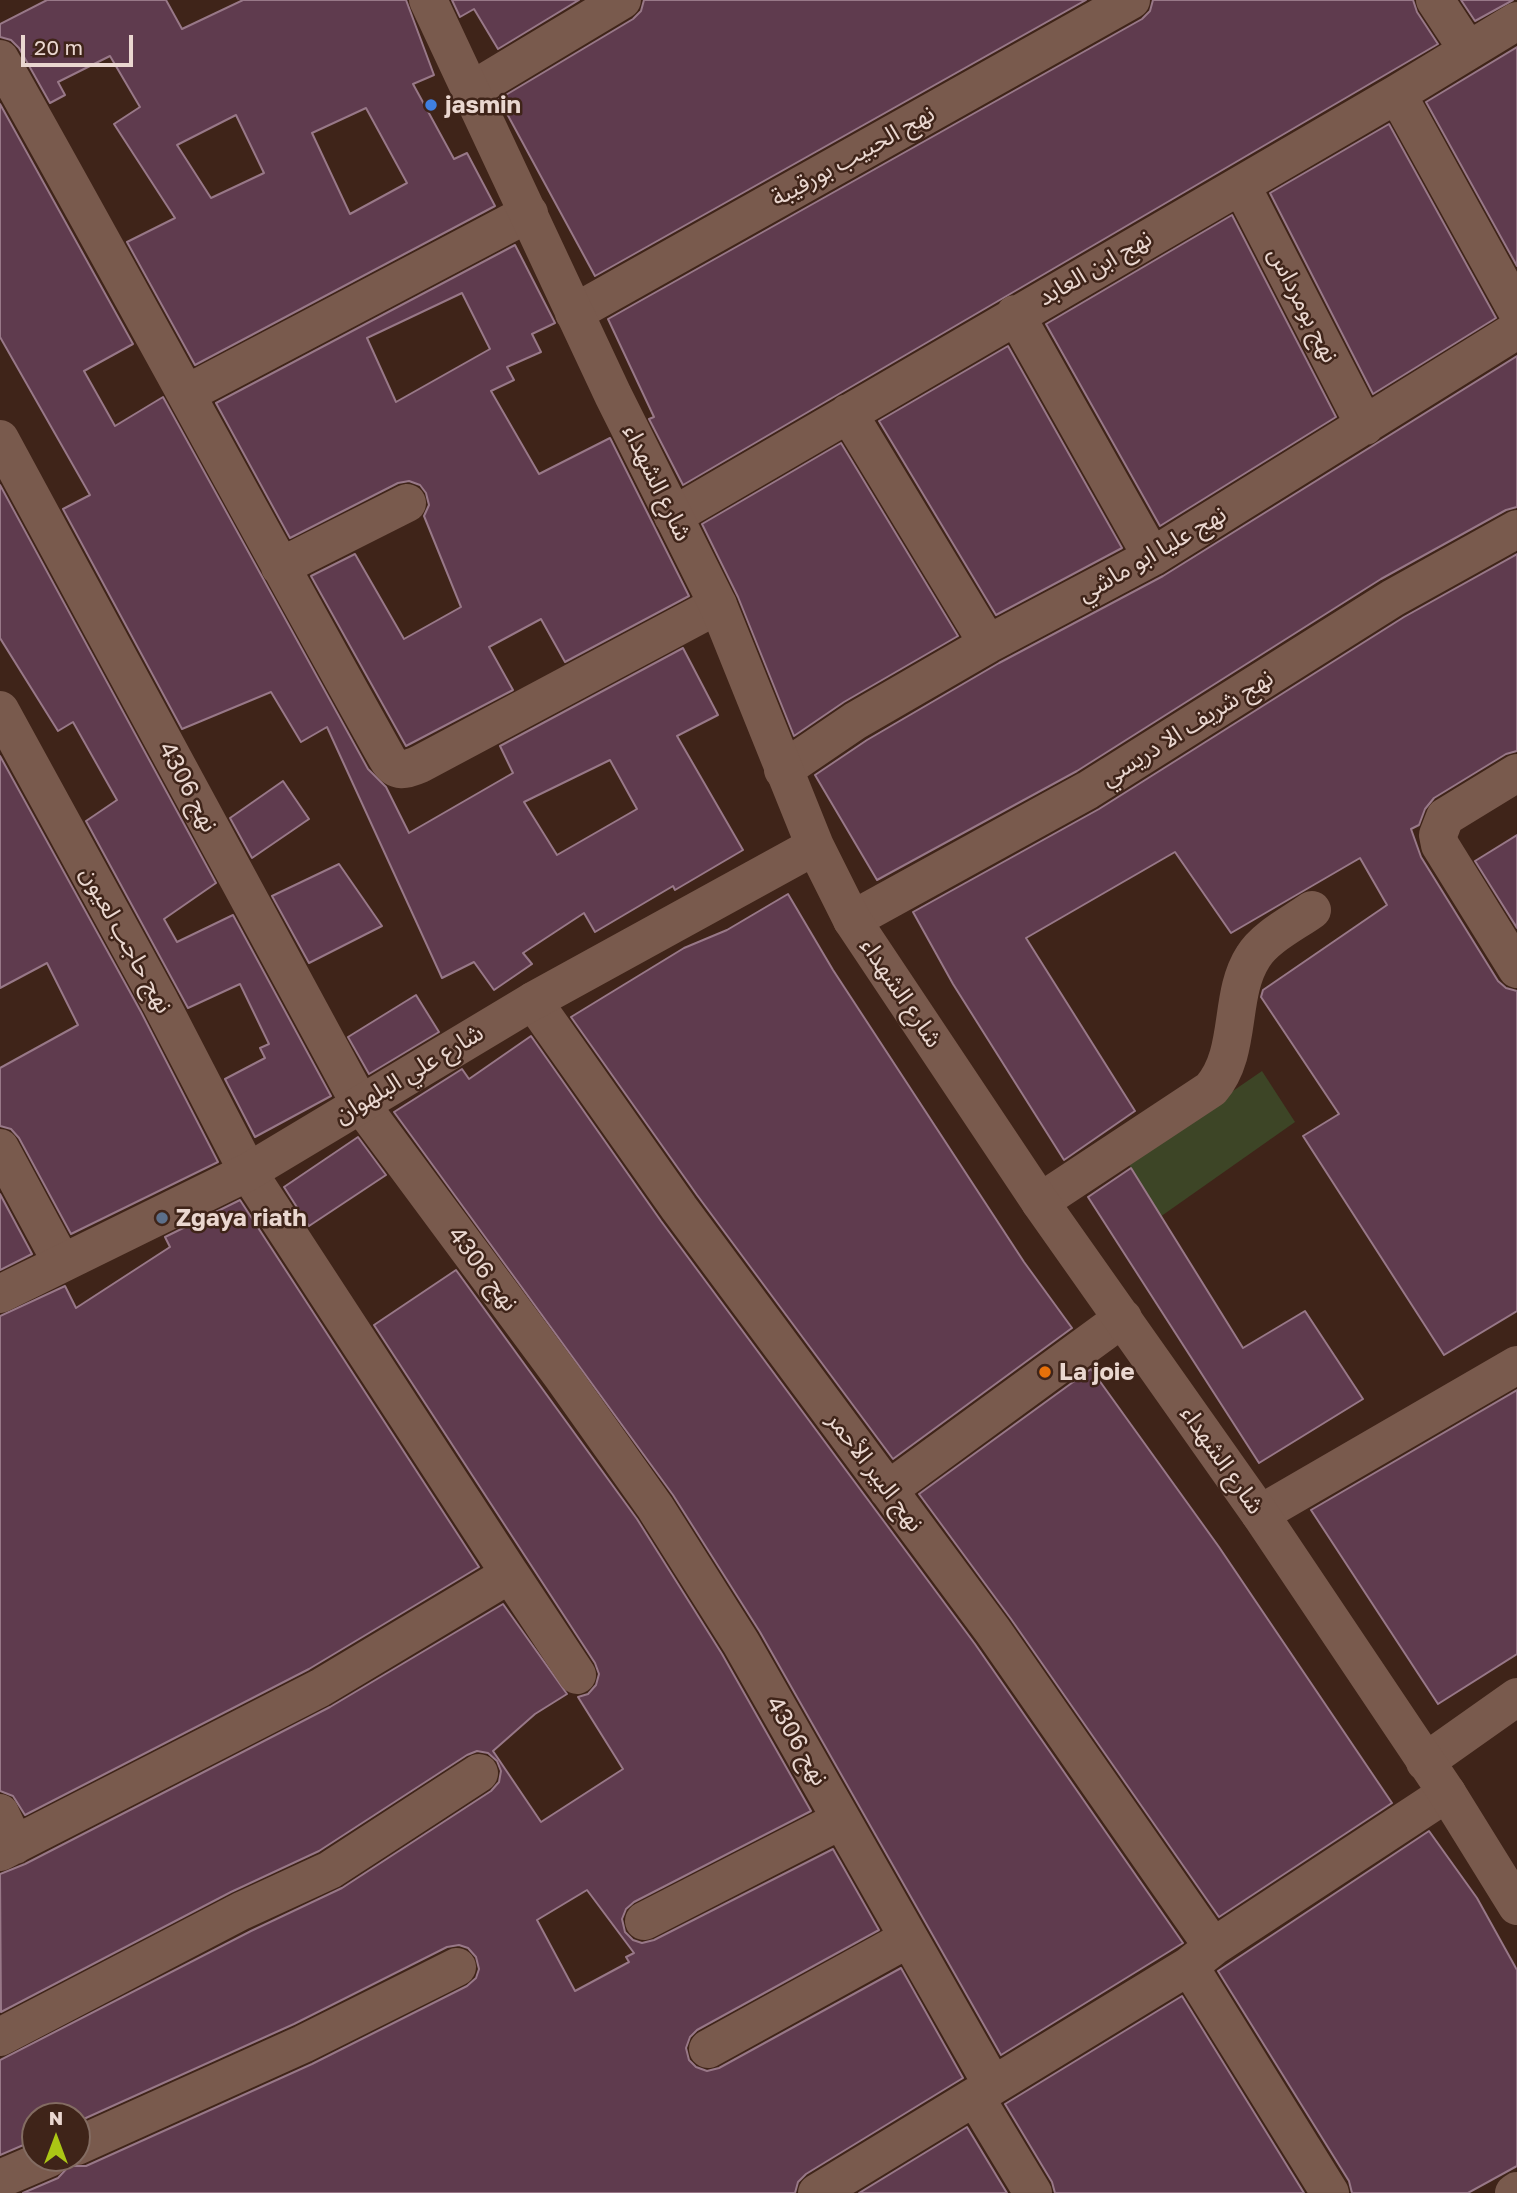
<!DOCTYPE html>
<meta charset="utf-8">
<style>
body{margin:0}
#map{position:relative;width:1517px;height:2193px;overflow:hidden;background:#3f2419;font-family:"Golos Text",sans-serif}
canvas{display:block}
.north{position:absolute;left:21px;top:2102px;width:70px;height:70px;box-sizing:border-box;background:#3f2419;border:2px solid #836c62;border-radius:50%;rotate:0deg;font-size:19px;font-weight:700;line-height:28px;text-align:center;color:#ead7d0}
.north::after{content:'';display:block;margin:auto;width:24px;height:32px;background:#abc615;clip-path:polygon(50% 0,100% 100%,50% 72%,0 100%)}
.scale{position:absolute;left:21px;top:35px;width:112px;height:32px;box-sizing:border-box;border:4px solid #ead7d0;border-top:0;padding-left:9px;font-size:21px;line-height:24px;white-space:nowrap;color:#ead7d0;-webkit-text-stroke:5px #3f2419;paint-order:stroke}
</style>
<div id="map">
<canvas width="1517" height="2193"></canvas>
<div class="north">N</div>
<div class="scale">20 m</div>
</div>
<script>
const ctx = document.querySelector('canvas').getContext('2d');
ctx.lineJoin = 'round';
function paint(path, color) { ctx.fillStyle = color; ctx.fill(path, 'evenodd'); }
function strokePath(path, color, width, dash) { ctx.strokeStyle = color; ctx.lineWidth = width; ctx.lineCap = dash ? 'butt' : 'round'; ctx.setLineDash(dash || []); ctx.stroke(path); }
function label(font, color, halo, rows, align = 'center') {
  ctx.font = font + ' "Golos Text","Noto Sans Arabic",sans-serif'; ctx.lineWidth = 5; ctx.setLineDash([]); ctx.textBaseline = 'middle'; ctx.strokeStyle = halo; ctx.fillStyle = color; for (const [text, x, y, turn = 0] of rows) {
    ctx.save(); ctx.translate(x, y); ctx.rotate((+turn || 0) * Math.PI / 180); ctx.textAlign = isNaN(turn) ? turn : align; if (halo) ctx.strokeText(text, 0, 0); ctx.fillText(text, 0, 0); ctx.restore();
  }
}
paint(new Path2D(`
 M1262,1071l33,51 -135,95 -32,-54z`), '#3d4526');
const building = new Path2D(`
 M47,0h119l16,29 61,-29h163l28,75 -21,9 41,75 13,-6 28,53 -300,159 -68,-123 48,-24 -61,-94 26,-17 -30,-51 -52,26 7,13 -15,8 -31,-55 -8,-8 -11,-3v-13zM366,108l41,75 -57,31 -38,-81zM236,115l28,58 -53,25 -34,-53z
 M452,0h127l-81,49 -24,-40 -14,8z
 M644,0h442l-491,276 -96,-177 134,-80 8,-8z
 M1153,0h260l4,12 21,32 -755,441 -34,-66 5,-2 -46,-98 534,-300 8,-8z
 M1461,0h52l-38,21z
 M1517,47v219l-91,-164z
 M0,104l133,240 -49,27 31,55 48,-29 205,372 18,18 23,46 104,-60 -13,-27 183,-98 35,67 -41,21 66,114 -68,40 -2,-4 -78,46 -11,-19 -61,40 9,11 -38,26 -20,-28 -32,16 -115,-251 -26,15 -30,-50 -89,37 -119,-220 27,-14 -90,-158zM610,760l27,49 -80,46 -33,-53z
 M1389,124l107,194 -123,76 -103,-201z
 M1232,215l104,202 -176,109 -114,-202z
 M515,245l40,78 -23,11 9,18 -34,15 7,13 -23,11 48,83 71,-36 79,158 -124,66 -24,-43 -52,28 24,43 -107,56 -95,-170 44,-22 49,85 57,-32 -37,-91 5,-11 -3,-12 -6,-8 -11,-4 -11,2 -108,55 -74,-135zM462,293l28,56 -94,53 -29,-64z
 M1008,346l114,202 -126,67 -117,-194z
 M1517,356v151l-11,3 -125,69 -304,192 -200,109 -62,-105 52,-35 132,-77 164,-87z
 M841,443l117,193 -114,66 -50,34 -56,-139 -36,-73z
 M0,485l216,398 -52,36 13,23 56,-27 98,181 -76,41 -30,-58 40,-21 -5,-10 9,-4 -29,-60 -52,24 -102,-187 31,-21 -44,-78 -15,9 -58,-93z
 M1517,554v197l-11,3 -72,44 -9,11 -6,16 -8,4 10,28 77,124 8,7 11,3v320l-73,44 -141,-219 36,-22 -78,-117 2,-7 124,-85 -27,-47 -129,75 -56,-81 -149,86 109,173 -71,49 -111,-176 -40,-72 186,-103 305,-192z
 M0,756l141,256 77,150 -147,72 -52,-96 -8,-9 -11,-3v-58l78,-43 -31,-62 -47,25z
 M283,781l26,38 -57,39 -22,-40z
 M1517,835v93l-42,-67z
 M339,864l43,62 -73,37 -37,-67z
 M788,894l45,76 191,292 48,66 -179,131 -196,-264 -126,-178 113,-69 43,-18z
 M416,995l23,37 -70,42 -21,-37z
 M531,1036l130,185 314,423 208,299 -182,112 -241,-423 -87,-137 -279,-383 68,-43 7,10z
 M358,1137l28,38 -77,51 -25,-39z
 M1131,1168l112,180 62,-37 58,88 -104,64 -171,-266z
 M0,1194l32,60 -32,16z
 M240,1200l239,367 -170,102 -284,146 -12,-19 -13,-5v-475l65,-30 11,22 94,-61 -5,-10z
 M456,1270l181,249 85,135 89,157 -177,91 -8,7 -4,10 3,13 8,8 9,3 12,-3 179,-91 46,81 -182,100 -7,7 -4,11 3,12 7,7 11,4 12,-3 182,-100 62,110 -157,96 -8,8 -3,11h-772l35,-15 11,-12h17l226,-102 155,-78 9,-8 3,-9 -3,-12 -8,-9 -9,-3 -12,2 -153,77 -217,98v-6h-42v24l-35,15v-95l251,-129 91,-43 149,-97 8,-9 2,-11 -4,-10 -9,-8 -11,-2 -10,4 -148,96 -88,41 -230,120 -1,-138 25,-10 305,-157 173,-103 64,90 -32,20 -42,37 48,71 82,-53 -45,-72 10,-3 8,-9 3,-11 -4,-11 -221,-338zM587,1890l47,63 -8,4 3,5 -54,29 -38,-71z
 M1091,1369l128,178 173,256 -173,114 -208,-298 -92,-125z
 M1517,1390v264l-79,50 -127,-194z
 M1429,1831l48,67 40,72v196l-49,27h-116l-3,-12 -131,-210z
 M1182,1996l122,197h-249l-3,-11 -47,-78z
 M967,2127l40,66h-148z`);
paint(building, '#5f3b4e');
strokePath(building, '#987888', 2);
strokePath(new Path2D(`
 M1435,0l33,50
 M0,59c131,232 257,467 387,699 9,16 19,12 33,6l298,-159
 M472,90l150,-90
 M1397,94l120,217
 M1241,185l124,241
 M574,313l557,-313
 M1015,314l137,243
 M188,393l341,-180
 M848,413l140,231
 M0,439l359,663 203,274 93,131 86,136 251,441
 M673,516l724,-422 120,-73
 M280,567l127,-64
 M0,710l160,292 88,170 262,402 -190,114 -320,164
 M783,770l72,-49 133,-77 164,-87 365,-227
 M1517,773l-72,44 -7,18 2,10 77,124
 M852,920l236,-130 305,-192 124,-69
 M533,1001l146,207 314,423 220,316
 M0,1148l62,115
 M1040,1202l171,-113c32,-37 17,-93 42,-132 12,-20 41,-34 59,-47
 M888,1490l235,-172
 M1260,1514l257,-149
 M510,1574l67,101
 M1425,1762l92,-65
 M0,1813l15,32
 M644,1921l197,-101
 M1189,1966l141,227
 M0,2037l241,-126 89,-41 149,-97
 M708,2049l201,-111
 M975,2097l58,96
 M77,2146l226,-102 154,-77
 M0,2179l49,-21
 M817,2193l372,-227 24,-19 234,-154
 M1514,2193l3,-2`), '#795a4d', 38);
strokePath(new Path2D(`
 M428,0l185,395 105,210 97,241 37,74 188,282 220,312 187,279 70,113
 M0,1294l248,-122 285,-171 282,-155`), '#795a4d', 38);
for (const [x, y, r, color] of [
 [431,105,7,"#3f7fe0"],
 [162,1218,7,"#5c6f8a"],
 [1045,1372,7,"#e8710a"]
]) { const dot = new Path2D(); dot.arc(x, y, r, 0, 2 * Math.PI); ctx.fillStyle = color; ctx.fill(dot); strokePath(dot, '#3f2419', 2.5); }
label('bold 24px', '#ead7d0', '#3f2419', [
 ["jasmin",445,105],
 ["Zgaya riath",176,1218],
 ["La joie",1059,1372]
], 'left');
label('24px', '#ead7d0', '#3f2419', [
 ["نهج الحبيب بورقيبة",853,156,-29],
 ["نهج ابن العابد",1095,268,-30],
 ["نهج بومرداس",1303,305,63],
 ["شارع الشهداء",657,483,64],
 ["نهج عليا ابو ماشي",1152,554,-30],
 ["نهج شريف الا دريسي",1187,728,-32],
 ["نهج 4306",188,787,62],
 ["نهج حاجب لعيون",126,940,61],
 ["شارع الشهداء",901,993,56],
 ["شارع علي البلهوان",409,1074,-31],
 ["نهج 4306",483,1269,53],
 ["شارع الشهداء",1222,1460,55],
 ["نهج البير الأحمر",875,1472,53],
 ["نهج 4306",797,1741,60]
]);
</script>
